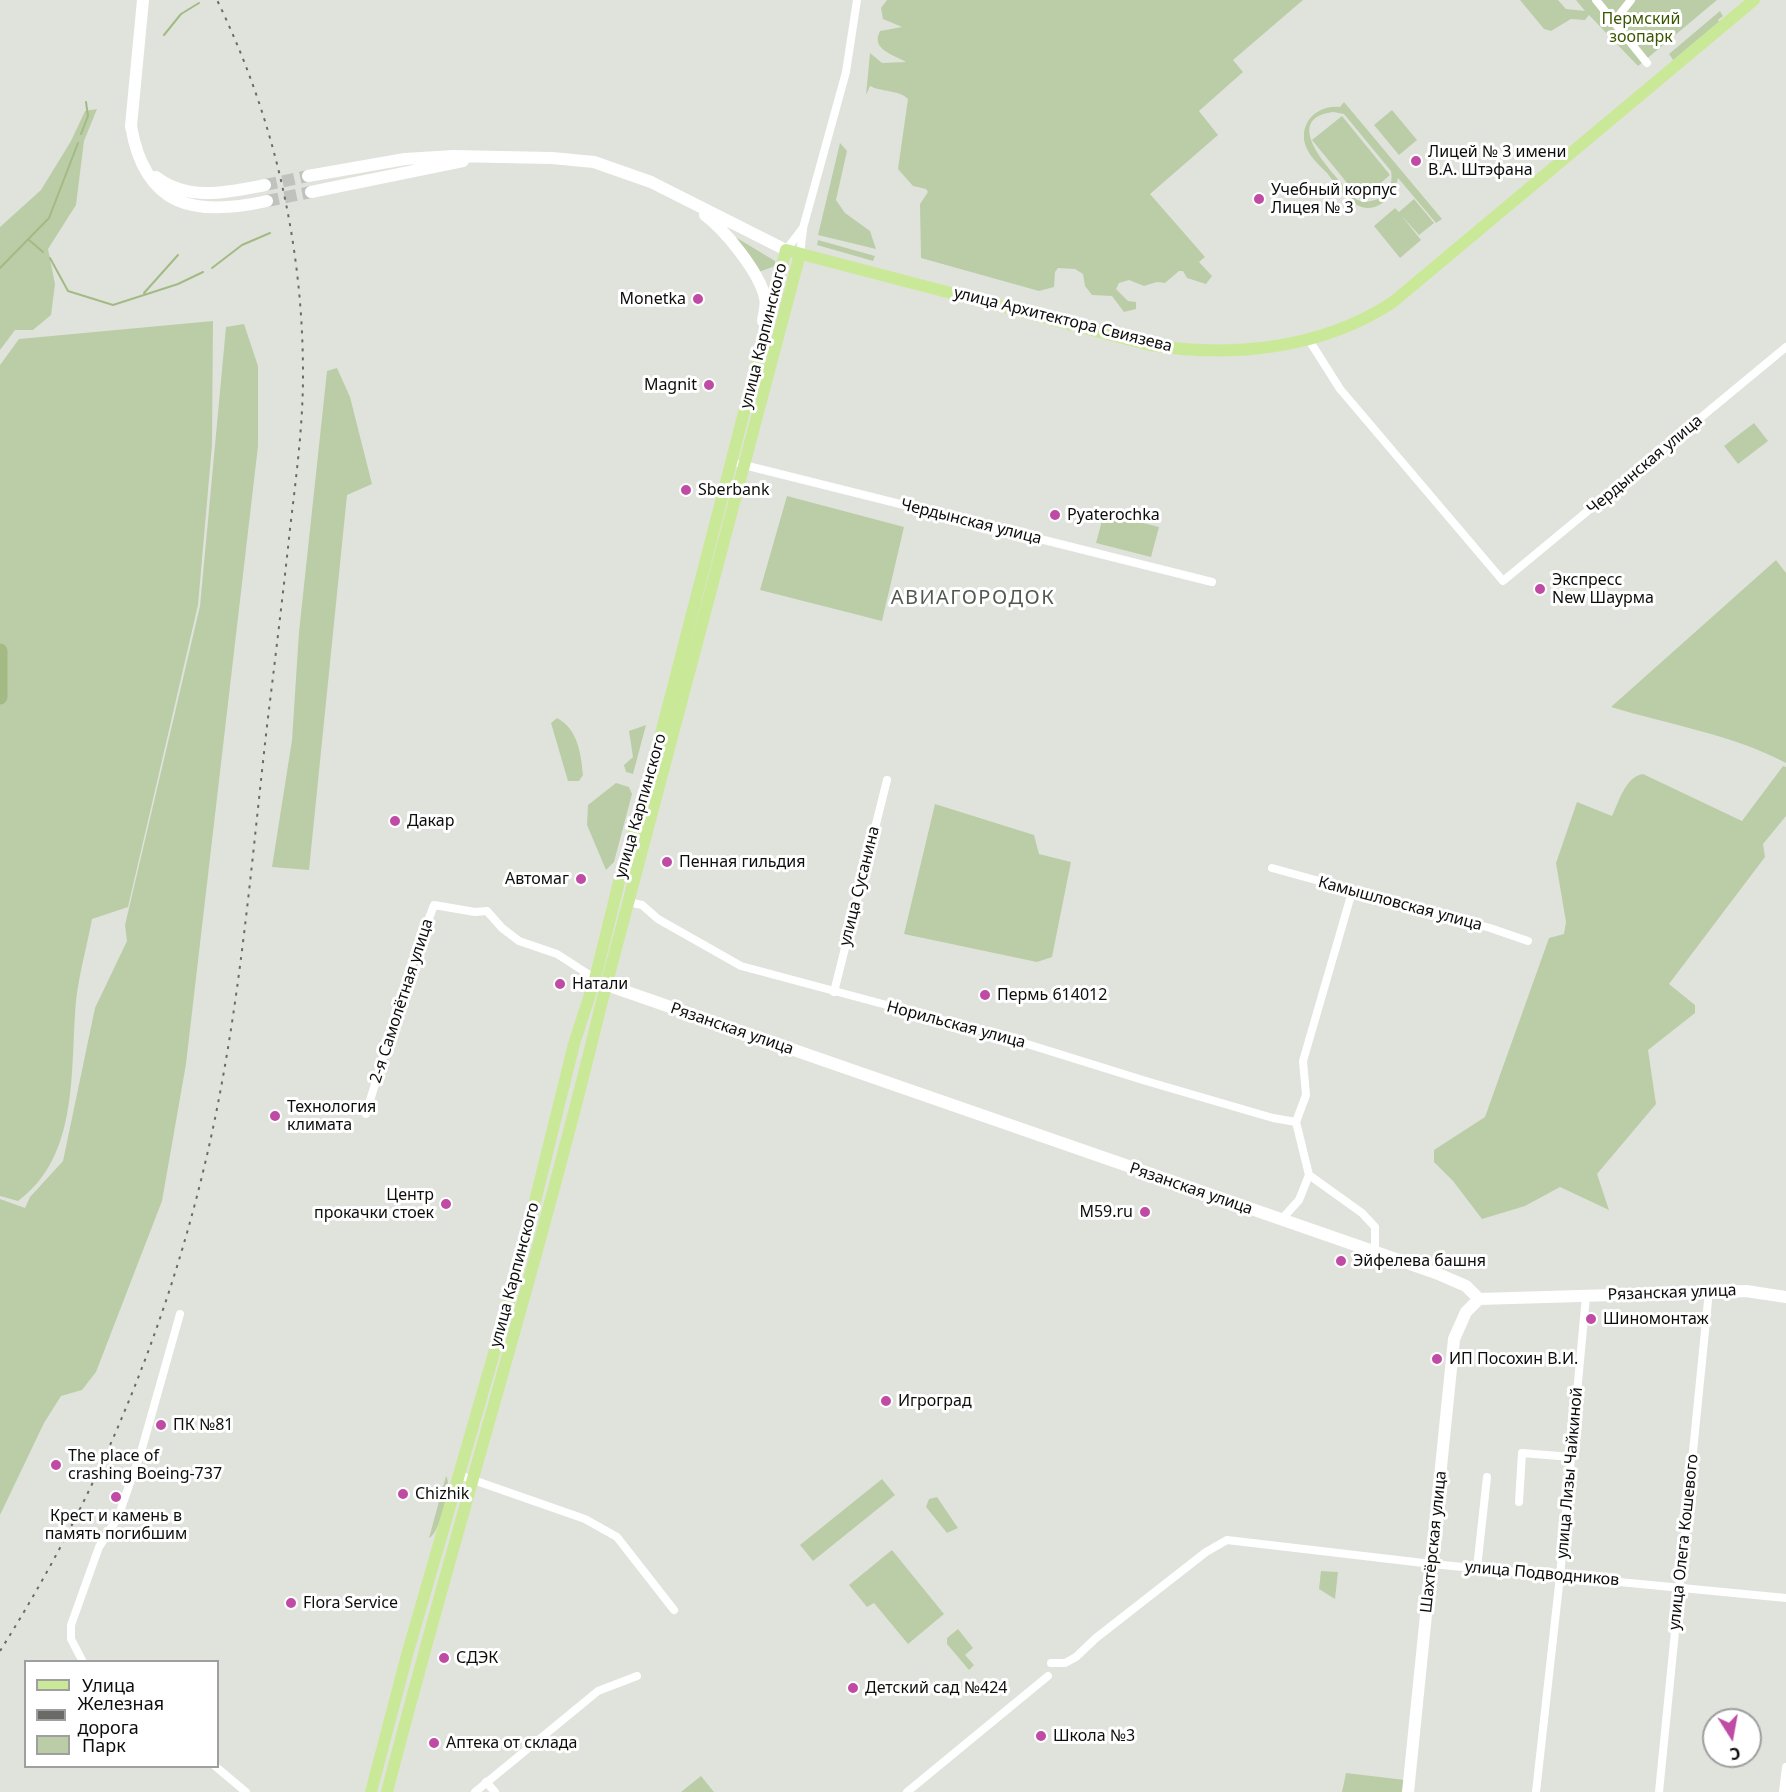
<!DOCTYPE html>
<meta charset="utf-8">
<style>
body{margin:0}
#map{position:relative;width:1786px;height:1792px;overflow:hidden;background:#e0e3dc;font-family:"Noto Sans",sans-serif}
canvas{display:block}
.legend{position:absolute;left:24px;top:1660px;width:195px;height:108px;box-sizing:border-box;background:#fff;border:2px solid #9e9f9e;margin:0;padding:8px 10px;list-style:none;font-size:18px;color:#0d0e0c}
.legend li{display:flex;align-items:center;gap:12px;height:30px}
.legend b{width:30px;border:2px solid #9e9f9e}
.north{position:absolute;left:1702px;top:1708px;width:60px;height:60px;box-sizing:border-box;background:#fff;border:2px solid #9e9f9e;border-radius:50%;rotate:169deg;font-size:16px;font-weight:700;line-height:24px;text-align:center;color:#0d0e0c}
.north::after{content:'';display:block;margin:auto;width:21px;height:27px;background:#bf4ba4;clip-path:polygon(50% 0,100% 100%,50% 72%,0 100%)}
</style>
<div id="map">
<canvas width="1786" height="1792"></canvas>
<ul class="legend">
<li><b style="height:8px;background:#cae998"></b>Улица</li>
<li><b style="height:8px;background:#6a6b67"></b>Железная дорога</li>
<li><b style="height:16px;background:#bbcda7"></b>Парк</li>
</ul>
<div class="north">С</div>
</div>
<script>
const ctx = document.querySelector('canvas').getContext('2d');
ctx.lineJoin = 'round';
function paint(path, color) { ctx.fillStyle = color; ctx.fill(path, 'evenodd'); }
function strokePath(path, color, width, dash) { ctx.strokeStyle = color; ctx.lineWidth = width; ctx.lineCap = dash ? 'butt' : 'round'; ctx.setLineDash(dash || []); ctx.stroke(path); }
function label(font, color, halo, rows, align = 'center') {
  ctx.font = font + ' "Noto Sans",sans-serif'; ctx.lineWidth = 6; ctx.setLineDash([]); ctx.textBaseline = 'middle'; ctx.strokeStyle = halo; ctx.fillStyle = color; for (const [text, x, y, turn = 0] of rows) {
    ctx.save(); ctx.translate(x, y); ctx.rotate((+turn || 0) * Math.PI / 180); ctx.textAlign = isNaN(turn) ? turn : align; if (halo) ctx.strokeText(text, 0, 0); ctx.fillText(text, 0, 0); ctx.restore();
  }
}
paint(new Path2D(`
 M887,0h416l-70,60 10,12 -44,39 19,24 -68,59 55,63 -6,5 13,14 -6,8 -19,-6 -4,-7h-4l-14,12 -8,-1 -13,4 -15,-6 -10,3 -3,6 12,12 8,1v7l-12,3 -12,-16 -20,-1 -7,-9 -2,-12 -8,-5 -17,-1 -3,4 -1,15 -15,4 -118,-33 -1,-54 8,-12 -2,-3 -13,-3 -15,-17 10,-70c-8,-9 -27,-7 -38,-13l-4,9 4,-42 12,10 24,-1c-11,-7 -36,-12 -26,-31l22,-4 -19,-8 -2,-11z
 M1520,0h38l8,9 19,2 -9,-11h141l-79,66 -49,-51 -4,5 -14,-1 -20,12 -7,-2z
 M1720,11l3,5 -5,4 4,5 -46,39 -7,-10z
 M1344,102l98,117 -6,4 -38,-45c-4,18 -22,39 -43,26 -11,-6 -20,-21 -28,-31 -8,-8 -19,-18 -22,-29 -6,-23 14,-40 35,-37zM1333,112l11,2 47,57c4,21 -14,35 -34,29 -15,-18 -83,-80 -24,-88z
 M97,109l-13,32 -8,64 -28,44 7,35 -4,31 -18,15h-18l-15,20v-123l41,-37 30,-49 14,-30z
 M1392,110l25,30 -18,15 -25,-30z
 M1342,116l48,59 -29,25 -49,-60z
 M840,143l7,8 -11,49 9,13 25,18 6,18 -58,-14z
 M1414,199l20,24 -15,12 -18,-20 20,25 -21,18 -26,-32 21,-18 4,4z
 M732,235l43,26v5l-19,7z
 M818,240l57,16 -2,5 -56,-16z
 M213,321l-1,124 -14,160 -70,302 -36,12c-5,27 -13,55 -16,82 -6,67 4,155 -58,200l-18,-5v-831l19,-26z
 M244,324l14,42v80l-72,618 -24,137 -66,171 -14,18 -21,6 -17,27 -44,92v-316l25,9 5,-11 33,-36 32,-153 32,-67 -2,-16 75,-319 26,-279z
 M337,368l13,29 22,87 -25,11 -38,375 -37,-3 20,-127 7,-108 28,-261z
 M1754,423l14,18 -30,23 -14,-18z
 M787,496l117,31 -22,94 -122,-31z
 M1104,513l55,14 -8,30 -55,-14z
 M1776,560l10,13v190c-55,-29 -116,-38 -175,-56z
 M557,718c21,11 24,36 26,57l-4,6h-11l-17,-58z
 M646,725l-13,49 -7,-2 -2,-7 9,-8 -4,-26z
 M1783,766l3,1v49l-23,28 2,13 -96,127 26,21v8l-47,37 8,54 -59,70 12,36 -49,-23 -35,19 -43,13 -29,-38 -19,-19v-12l51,-33 64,-179 15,-4 2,-12 -10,-59 21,-61 35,14c7,-14 13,-39 31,-42l99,47z
 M616,783l13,4 3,7 -18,68 -8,8 -19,-45 1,-20z
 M935,804l99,31 5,19 32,8 -19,95 -15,5 -133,-28z
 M446,1476c7,8 -7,59 -17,62z
 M882,1479l13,16 -82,66 -13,-16z
 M937,1497l21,31 -11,5 -21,-26 3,-8z
 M892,1550l52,64 -36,30 -34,-41 -7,4 -18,-22z
 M1321,1571l17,1 -3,27 -16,-10z
 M958,1629l15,19 -8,7 9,10 -5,5 -22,-26v-6z
 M1346,1773l59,7 -2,12h-61z
 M701,1776l13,16h-33z`), '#bbcda7');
strokePath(new Path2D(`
 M164,35l17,-21 18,-11
 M81,134l7,-18 -2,-14
 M29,240l14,12
 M50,258l18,33 45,14 65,-21 25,-12
 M0,268l49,-50 29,-75
 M212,268l30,-23 28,-12
 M144,293l34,-38`), '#a3ba85', 2);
strokePath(new Path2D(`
 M0,651v46`), '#a3ba85', 15);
strokePath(new Path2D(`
 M265,185l43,-9
 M267,201l44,-9`), '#c0c3bd', 12, [12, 6]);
strokePath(new Path2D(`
 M1596,0l51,63
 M1619,27l1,-13 11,-14
 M786,250l17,-22 43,-156 11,-72
 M800,254l3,-25
 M1309,340l31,49 163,192 283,-234
 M740,464l472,118
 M1272,868l218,60 38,13
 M628,902l14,3 16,14 83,47 254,68 151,47 127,37 23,4
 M834,992l53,-212
 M366,1114l43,-143 25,-66 41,7 12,-1 15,17 17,13 38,13 42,27
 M1309,1175l53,38 13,14v24
 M1281,1220l18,-20 10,-25 -13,-53 10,-27 -3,-34 49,-169
 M459,1475l126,44 32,18 57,73
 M1519,1502l3,-49 49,4
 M1477,1568l10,-91
 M83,1662l-12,-23v-14l28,-78 19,-30 23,-65 39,-138
 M1051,1663h14l11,-6 20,-19 110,-86 21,-12 205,24 354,34
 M215,1766l31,26
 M486,1782l9,10
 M475,1792l123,-101 39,-15
 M907,1792l141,-116
 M1536,1792l24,-216 26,-280
 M1659,1792l50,-501
 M1783,1792l3,-25`), '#fff', 8);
strokePath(new Path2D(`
 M143,0l-12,126c14,82 64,91 136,75
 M308,176l97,-17 48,-3 99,2 42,4 57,20 135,68
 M156,177c33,25 72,15 109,8
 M311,192l152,-31
 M705,215c20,15 55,58 60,83 2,7 -1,15 -2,23
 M607,985l829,288 30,13 13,13 267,-8 40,6
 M1408,1792l46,-453 12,-27 13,-13`), '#fff', 12);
strokePath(new Path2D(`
 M371,1792l36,-137 111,-385 56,-226 21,-65 24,-97 29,-98 138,-534 364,95c82,13 172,4 243,-43l361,-302
 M387,1792c68,-263 150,-523 214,-787l199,-751`), '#cae998', 12);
strokePath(new Path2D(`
 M0,1651c107,-169 183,-361 220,-558 23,-121 33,-245 47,-367 8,-66 16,-131 23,-197 6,-51 13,-103 13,-154 0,-131 -29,-258 -86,-375`), '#6a6b67', 2, [3, 6]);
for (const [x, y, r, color] of [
 [1416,161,6,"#bf4ba4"],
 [1259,199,6,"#bf4ba4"],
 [698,299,6,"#bf4ba4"],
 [709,385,6,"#bf4ba4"],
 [686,490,6,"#bf4ba4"],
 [1055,515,6,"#bf4ba4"],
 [1540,589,6,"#bf4ba4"],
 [395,821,6,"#bf4ba4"],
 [667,862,6,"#bf4ba4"],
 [581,879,6,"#bf4ba4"],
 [560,984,6,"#bf4ba4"],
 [985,995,6,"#bf4ba4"],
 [275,1116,6,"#bf4ba4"],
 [446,1204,6,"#bf4ba4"],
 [1145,1212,6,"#bf4ba4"],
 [1341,1261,6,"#bf4ba4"],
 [1591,1319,6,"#bf4ba4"],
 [1437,1359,6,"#bf4ba4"],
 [886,1401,6,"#bf4ba4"],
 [161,1425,6,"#bf4ba4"],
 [56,1465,6,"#bf4ba4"],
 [403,1494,6,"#bf4ba4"],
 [116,1497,6,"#bf4ba4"],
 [291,1603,6,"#bf4ba4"],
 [444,1658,6,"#bf4ba4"],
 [853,1688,6,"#bf4ba4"],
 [1041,1736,6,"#bf4ba4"],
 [434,1743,6,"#bf4ba4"]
]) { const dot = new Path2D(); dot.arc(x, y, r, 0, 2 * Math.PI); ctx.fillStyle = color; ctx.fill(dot); strokePath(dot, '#fff', 2); }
label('16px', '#3b5600', '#fff', [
 ["Пермский",1641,19],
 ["зоопарк",1641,37]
]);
label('16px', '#0d0e0c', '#fff', [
 ["Лицей № 3 имени",1428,152],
 ["В.А. Штэфана",1428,170],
 ["Учебный корпус",1271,190],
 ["Лицея № 3",1271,208],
 ["Monetka",686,299,"right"],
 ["Magnit",697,385,"right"],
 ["Sberbank",698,490],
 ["Pyaterochka",1067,515],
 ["Экспресс",1552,580],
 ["New Шаурма",1552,598],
 ["Дакар",407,821],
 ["Пенная гильдия",679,862],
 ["Автомаг",569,879,"right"],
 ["Натали",572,984],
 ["Пермь 614012",997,995],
 ["Технология",287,1107],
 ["климата",287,1125],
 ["Центр",434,1195,"right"],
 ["прокачки стоек",434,1213,"right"],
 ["M59.ru",1133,1212,"right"],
 ["Эйфелева башня",1353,1261],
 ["Шиномонтаж",1603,1319],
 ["ИП Посохин В.И.",1449,1359],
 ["Игроград",898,1401],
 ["ПК №81",173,1425],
 ["The place of",68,1456],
 ["crashing Boeing-737",68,1474],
 ["Chizhik",415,1494],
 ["Крест и камень в",116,1516,"center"],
 ["память погибшим",116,1534,"center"],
 ["Flora Service",303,1603],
 ["СДЭК",456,1658],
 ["Детский сад №424",865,1688],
 ["Школа №3",1053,1736],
 ["Аптека от склада",446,1743]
], 'left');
label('16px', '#0d0e0c', '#fff', [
 ["улица Архитектора Свиязева",1063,320,14],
 ["улица Карпинского",764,336,-76],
 ["Чердынская улица",1645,465,-40],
 ["Чердынская улица",971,522,14],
 ["улица Карпинского",641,806,-74],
 ["улица Сусанина",860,886,-76],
 ["Камышловская улица",1400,904,15],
 ["2-я Самолётная улица",402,1001,-72],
 ["Норильская улица",956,1025,15],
 ["Рязанская улица",732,1029,19],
 ["Рязанская улица",1191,1189,19],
 ["улица Карпинского",515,1275,-75],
 ["Рязанская улица",1672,1293,-2],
 ["улица Лизы Чайкиной",1570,1473,-85],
 ["Шахтёрская улица",1434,1542,-84],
 ["улица Олега Кошевого",1684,1542,-84],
 ["улица Подводников",1542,1574,5]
]);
ctx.letterSpacing = '1.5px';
label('20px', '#555852', '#fff', [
 ["АВИАГОРОДОК",973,598]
]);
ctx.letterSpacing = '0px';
</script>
